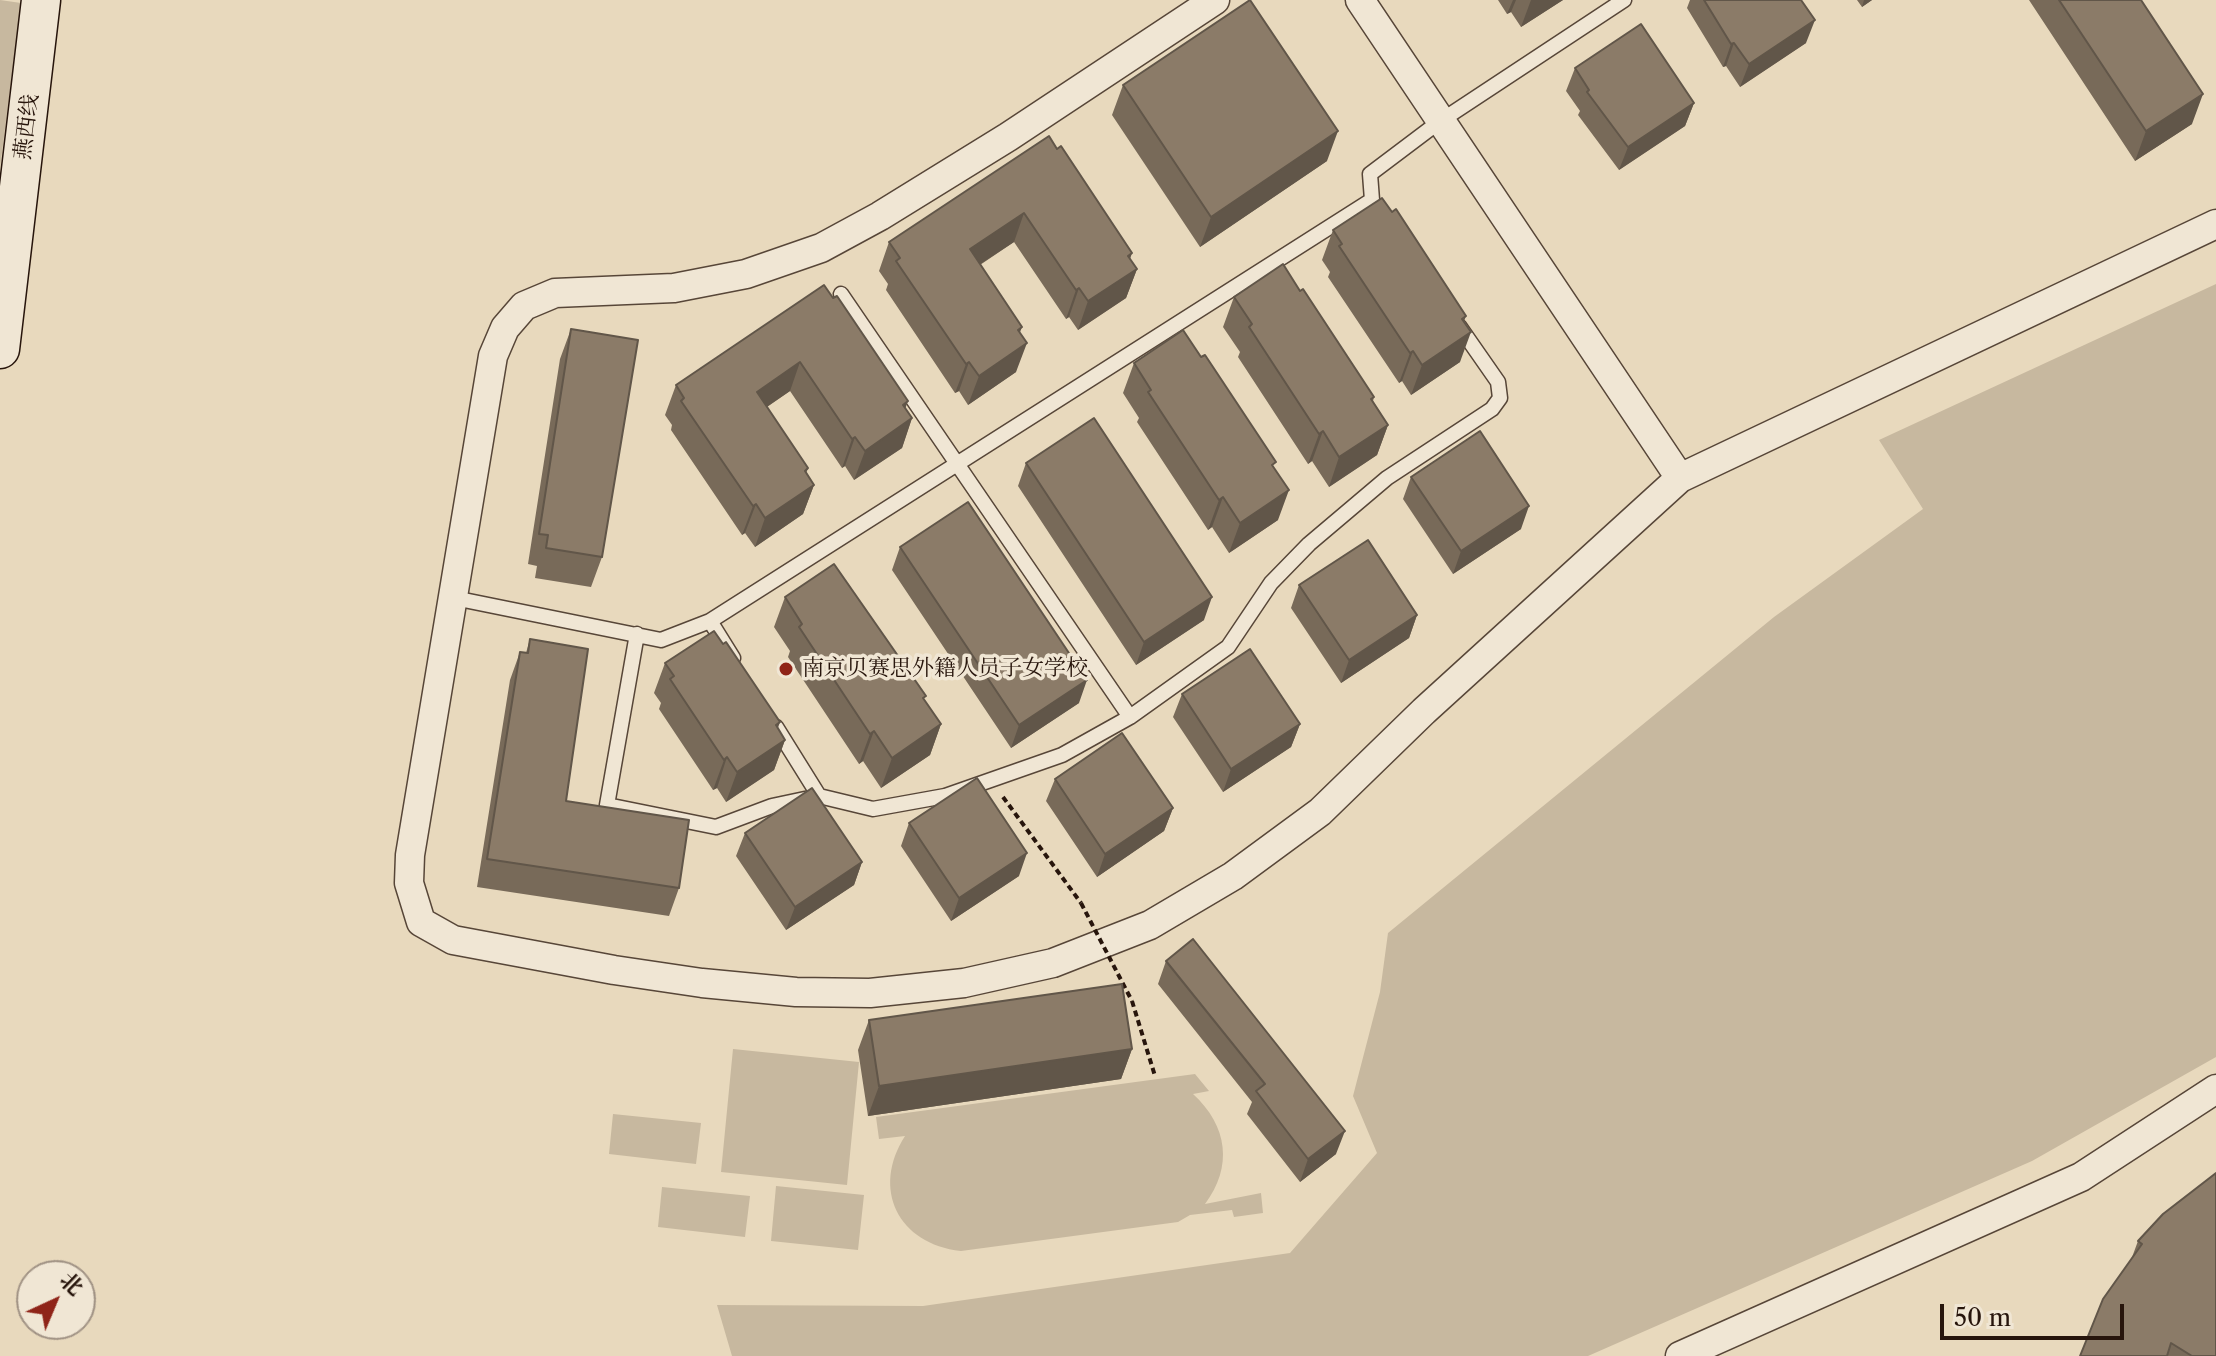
<!DOCTYPE html>
<meta charset="utf-8">
<style>
body{margin:0}
#map{position:relative;width:2216px;height:1356px;overflow:hidden;background:#e8d9bd;font-family:"Libre Caslon Text","Noto Serif SC",serif}
canvas{display:block}
.north{position:absolute;left:16px;top:1260px;width:80px;height:80px;box-sizing:border-box;background:#f0e6d4;border:2px solid #a09284;border-radius:50%;rotate:44deg;font-size:22px;font-weight:700;line-height:32px;text-align:center;color:#27150c}
.north::after{content:'';display:block;margin:auto;width:28px;height:36px;background:#8f2418;clip-path:polygon(50% 0,100% 100%,50% 72%,0 100%)}
.scale{position:absolute;left:1940px;top:1304px;width:184px;height:36px;box-sizing:border-box;border:4px solid #27150c;border-top:0;padding-left:10px;font-size:24px;line-height:28px;white-space:nowrap;color:#27150c;-webkit-text-stroke:6px #f0e6d4;paint-order:stroke}
</style>
<div id="map">
<canvas width="2216" height="1356"></canvas>
<div class="north">北</div>
<div class="scale">50 m</div>
</div>
<script>
const ctx = document.querySelector('canvas').getContext('2d');
ctx.lineJoin = 'round';
function paint(path, color) { ctx.fillStyle = color; ctx.fill(path, 'evenodd'); }
function strokePath(path, color, width, dash) { ctx.strokeStyle = color; ctx.lineWidth = width; ctx.lineCap = dash ? 'butt' : 'round'; ctx.setLineDash(dash || []); ctx.stroke(path); }
function label(font, color, halo, rows, align = 'center') {
  ctx.font = font + ' "Libre Caslon Text","Noto Serif SC",serif'; ctx.lineWidth = 7; ctx.setLineDash([]); ctx.textBaseline = 'middle'; ctx.strokeStyle = halo; ctx.fillStyle = color; for (const [text, x, y, turn = 0] of rows) {
    ctx.save(); ctx.translate(x, y); ctx.rotate((+turn || 0) * Math.PI / 180); ctx.textAlign = isNaN(turn) ? turn : align; if (halo) ctx.strokeText(text, 0, 0); ctx.fillText(text, 0, 0); ctx.restore();
  }
}
paint(new Path2D(`
 M0,0l21,3 -21,165z
 M2216,284v773l-184,104 -444,195h-856l-15,-51 206,1 367,-53 87,-100 -24,-57 27,-104 8,-59 386,-316 149,-108 -44,-69z
 M733,1049l126,13 -12,123 -126,-13z
 M1195,1074l14,17 -16,3c35,32 40,73 12,110l56,-11 2,20 -29,4 -2,-7 -42,5 -12,7 -217,29c-63,-7 -90,-62 -56,-115l-26,3 -3,-22z
 M613,1114l88,9 -5,41 -87,-10z
 M776,1186l88,9 -6,55 -87,-9z
 M662,1187l88,9 -5,41 -87,-10z`), '#c7b89f');
const service = new Path2D(`
 M841,294l289,423
 M454,598l207,42 49,-19 662,-421 -2,-26 69,-52 185,-122
 M710,621l23,37
 M637,634l-30,171 109,22 56,-21 47,-10 54,13 72,-13 117,-41 68,-38 98,-70 43,-64 38,-39 78,-66 105,-69 8,-11 -2,-16 -39,-56
 M776,727l43,69`);
const minor = new Path2D(`
 M1215,0l-207,137 -128,79 -59,32 -75,26 -72,14 -119,5 -31,13 -19,22 -12,28 -83,499 -1,28 12,39 32,18 161,30 88,13 94,9 74,1 94,-10 89,-20 97,-38 83,-49 87,-64 104,-101 256,-233 536,-254
 M1360,0l320,478
 M1680,1356l401,-179 135,-88`);
const secondary = new Path2D(`
 M0,349l41,-349`);
strokePath(service, '#574638', 17);
strokePath(minor, '#574638', 31);
strokePath(secondary, '#27150c', 41);
strokePath(new Path2D(`
 M1003,797l78,106
 M1132,1001l23,75`), '#27150c', 4, [6, 4]);
strokePath(service, '#f0e6d4', 14);
strokePath(minor, '#f0e6d4', 28);
strokePath(secondary, '#f0e6d4', 38);
strokePath(new Path2D(`
 M1081,903l51,98`), '#27150c', 4, [6, 4]);
paint(new Path2D(`
 M1498,0h65l-42,27 -10,-15 -4,2z
 M1690,0h111l5,43 -66,44 -14,-21 -3,1 -36,-59z
 M1857,0h15l-10,7z
 M2029,0h112l51,124 -57,37z
 M1575,68l119,35 -9,23 -66,44 -41,-55 2,-4 -14,-20z
 M1123,85l204,76 -127,86 -88,-132z
 M1049,136l88,133 -11,29 -48,32 -9,-13 -3,2 -52,-77 -34,23 40,68 -4,39 -48,33 -9,-14 -4,2 -69,-103 2,-6 -9,-13 10,-29z
 M1333,230l131,91 -4,41 -49,33 -9,-14 -3,2 -71,-106 2,-5 -8,-12z
 M1300,291l74,106 -1,4 15,24 -11,30 -48,32 -17,-26 -4,3 -70,-107 2,-5 -17,-25 11,-30z
 M833,298l79,120 -10,30 -48,32 -9,-14 -3,2 -52,-77 -23,16 47,78 -11,29 -48,33 -10,-14 -3,2 -71,-105 1,-5 -7,-10 11,-30z
 M571,329l31,228 -11,30 -56,-9 2,-12 -9,-2 32,-205z
 M1134,363l140,104 4,53 -49,33 -17,-26 -4,3 -71,-108 2,-4 -16,-25z
 M1026,463l178,157 -68,45 -118,-179z
 M1411,477l110,52 -68,45 -50,-75z
 M900,547l179,156 -68,45 -119,-178z
 M1299,585l118,30 -8,23 -68,45 -50,-75z
 M785,597l139,103 17,24 -11,31 -49,33 -18,-27 -4,3 -71,-107 2,-6 -16,-24z
 M530,639l36,162 113,87 -10,28 -192,-29 33,-207 10,-28 6,1z
 M665,663l113,65 7,12 -11,30 -48,32 -9,-14 -4,2 -54,-81 2,-6 -7,-10z
 M1182,694l118,30 -9,23 -68,45 -50,-75z
 M1055,779l118,29 -9,23 -67,46 -51,-76z
 M909,823l110,53 -68,45 -50,-75z
 M745,833l117,29 -8,23 -68,45 -50,-74z
 M1166,961l170,193 -36,28 -53,-68 5,-12 -94,-118z
 M869,1020l263,29 -11,30 -253,37 -10,-66z
 M2216,1173v183h-136l51,-96 7,-19z`), '#786a59');
paint(new Path2D(`
 M1513,0h3l-5,12 -4,2z
 M1531,0h32l-42,27z
 M1864,0h8l-10,7z
 M1815,20l-9,23 -66,44 9,-23z
 M1734,43l-8,23 -3,1 8,-23z
 M2203,94l-11,30 -57,37 11,-30z
 M1694,103l-9,23 -66,44 9,-23z
 M1338,131l-11,30 -127,86 11,-30z
 M1024,213l-10,29 -55,36 11,-29z
 M1132,253l-8,24 13,-8 -11,29 -48,32 10,-29 40,-45z
 M1079,288l-10,29 -3,2 10,-29z
 M1466,316l-10,26 15,-10 -11,30 -49,33 11,-30z
 M1022,327l-10,26 15,-10 -11,29 -48,33 11,-29 39,-46z
 M1413,351l-11,30 -3,2 11,-30z
 M800,362l-10,29 -44,30 11,-29z
 M969,362l-10,29 -4,2 11,-29z
 M908,401l-10,27 14,-10 -10,30 -48,32 11,-29 38,-46z
 M1388,425l-11,30 -48,32 10,-30z
 M1323,431l-11,30 -4,3 11,-30z
 M855,437l-10,29 -3,2 10,-29z
 M808,468l-10,27 16,-10 -11,29 -48,33 10,-29z
 M1289,490l-11,30 -49,33 11,-30z
 M1223,497l-11,30 -4,3 11,-30z
 M756,504l-11,29 -3,2 11,-29z
 M1529,506l-8,23 -68,45 8,-23z
 M1212,597l-8,23 -68,45 8,-23z
 M1417,615l-8,23 -68,45 8,-23z
 M1087,680l-8,23 -68,45 8,-23z
 M780,722l-10,28 15,-10 -11,30 -48,32 11,-30 39,-47z
 M941,724l-11,31 -49,33 11,-30z
 M1300,724l-9,23 -68,45 8,-23z
 M874,731l-11,30 -4,3 11,-30z
 M727,757l-10,31 -4,2 11,-30z
 M1173,808l-9,23 -67,46 8,-23z
 M1027,853l-8,23 -68,45 8,-23z
 M862,862l-8,23 -68,45 9,-23z
 M1132,1049l-11,30 -253,37 11,-30z
 M1345,1131l-9,23 -36,28 8,-23z`), '#615649');
const building = new Path2D(`
 M1250,0l88,131 -127,86 -88,-132z
 M1704,0h97l14,20 -66,44 -15,-21 -3,1z
 M2059,0h82l62,94 -57,37z
 M1641,24l53,79 -66,44 -41,-55 2,-2 -14,-22z
 M1049,136l8,13 4,-3 71,107 -4,3 9,13 -49,32 -9,-13 -3,2 -52,-77 -54,36 52,78 -4,3 9,13 -48,33 -10,-14 -3,2 -70,-103 4,-3 -11,-16z
 M1382,198l10,14 4,-3 70,107 -4,3 9,13 -49,33 -9,-14 -3,2 -71,-107 3,-2 -9,-14z
 M1283,264l17,27 3,-2 71,108 -3,2 17,26 -49,32 -16,-26 -4,3 -70,-107 3,-3 -18,-27z
 M824,285l9,13 4,-2 71,105 -5,4 9,13 -47,33 -10,-14 -3,2 -52,-77 -43,30 51,76 -3,3 9,14 -49,33 -9,-14 -3,2 -72,-105 3,-3 -8,-13z
 M571,329l67,11 -36,217 -56,-9 2,-13 -9,-1z
 M1183,330l18,27 4,-2 71,107 -4,3 17,25 -49,33 -17,-26 -4,3 -71,-108 3,-2 -17,-27z
 M1094,418l118,179 -68,45 -118,-179z
 M1480,431l49,75 -68,45 -50,-74z
 M968,502l119,178 -68,45 -119,-178z
 M1368,540l49,75 -68,45 -50,-75z
 M834,564l92,132 -3,2 18,26 -49,34 -18,-27 -4,3 -71,-107 3,-3 -17,-27z
 M714,631l9,13 3,-2 54,80 -4,3 9,15 -48,32 -10,-15 -3,3 -54,-81 4,-3 -9,-13z
 M530,639l58,10 -22,152 123,19 -10,68 -192,-29 33,-207 8,1z
 M1250,649l50,75 -69,45 -49,-75z
 M1122,733l51,75 -68,46 -50,-75z
 M977,778l50,75 -68,45 -50,-75z
 M812,788l50,74 -67,45 -50,-74z
 M1193,939l152,192 -37,28 -52,-68 9,-7 -99,-123z
 M1122,984l10,65 -253,37 -10,-66z
 M2216,1173v183h-24l-21,-13 -4,13h-87l23,-57 39,-55 -4,-3 25,-27z`);
paint(building, '#8b7b68');
strokePath(building, '#615649', 2);
for (const [x, y, r, color] of [
 [786,669,8,"#8f2418"]
]) { const dot = new Path2D(); dot.arc(x, y, r, 0, 2 * Math.PI); ctx.fillStyle = color; ctx.fill(dot); strokePath(dot, '#f0e6d4', 3); }
label('22px', '#27150c', '#f0e6d4', [
 ["燕西线",27,127,-83]
]);
label('22px', '#27150c', '#f0e6d4', [
 ["南京贝赛思外籍人员子女学校",802,669]
], 'left');
</script>
